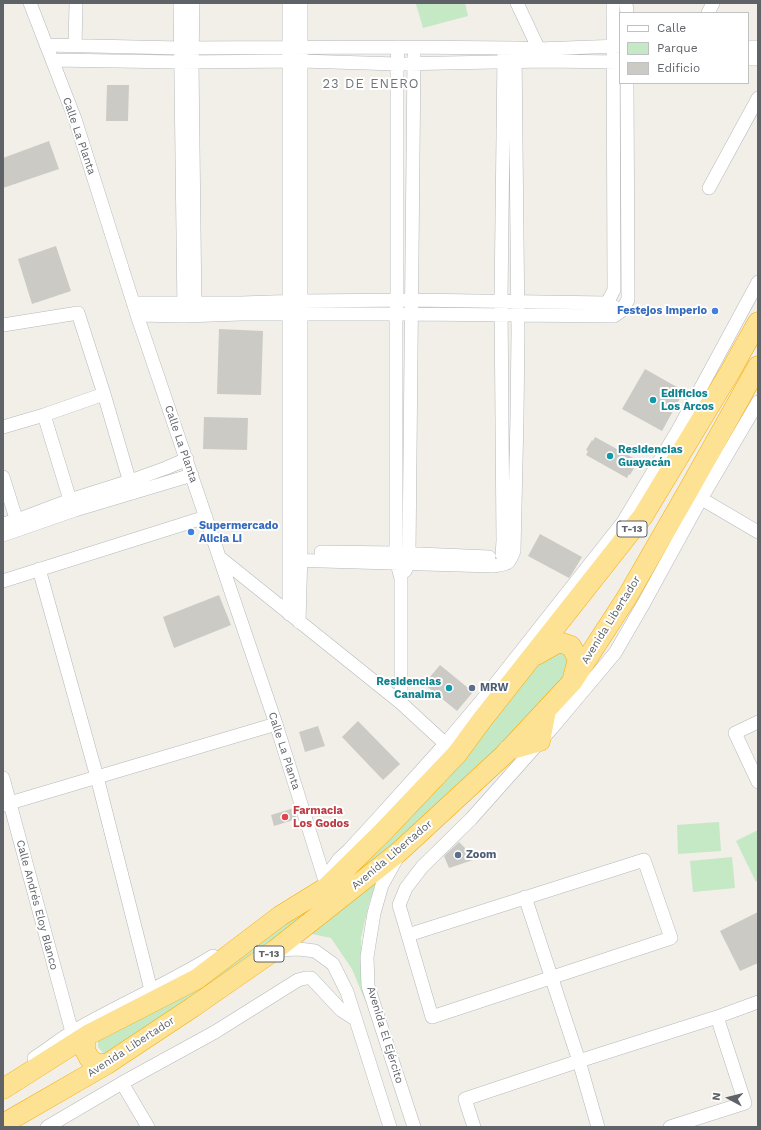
<!DOCTYPE html>
<meta charset="utf-8">
<style>
body{margin:0}
#map{position:relative;width:761px;height:1130px;overflow:hidden;background:#f1efe8;font-family:"Work Sans",sans-serif}
canvas{display:block}
.frame{position:absolute;inset:0;border:4px solid #5f6368;pointer-events:none}
.legend{position:absolute;left:619px;top:12px;width:130px;height:72px;box-sizing:border-box;background:#fff;border:1px solid #bfc1c3;margin:0;padding:5px 7px;list-style:none;font-size:12px;color:#5f6368}
.legend li{display:flex;align-items:center;gap:8px;height:20px}
.legend b{width:20px;border:1px solid #bfc1c3}
.north{position:absolute;left:709px;top:1078px;width:40px;height:40px;-webkit-text-stroke:3px #fff;paint-order:stroke;rotate:277deg;font-size:11px;font-weight:700;line-height:16px;text-align:center;color:#5f6368}
.north::after{content:'';display:block;margin:auto;width:14px;height:18px;background:#5f6368;clip-path:polygon(50% 0,100% 100%,50% 72%,0 100%)}
</style>
<div id="map">
<canvas width="761" height="1130"></canvas>
<div class="frame"></div>
<ul class="legend">
<li><b style="height:5px;background:#fff"></b>Calle</li>
<li><b style="height:11px;background:#c5e8c5"></b>Parque</li>
<li><b style="height:11px;background:#cccac5"></b>Edificio</li>
</ul>
<div class="north">N</div>
</div>
<script>
const ctx = document.querySelector('canvas').getContext('2d');
ctx.lineJoin = 'round';
function paint(path, color) { ctx.fillStyle = color; ctx.fill(path, 'evenodd'); }
function strokePath(path, color, width, dash) { ctx.strokeStyle = color; ctx.lineWidth = width; ctx.lineCap = dash ? 'butt' : 'round'; ctx.setLineDash(dash || []); ctx.stroke(path); }
function label(font, color, halo, rows, align = 'center') {
  ctx.font = font + ' "Work Sans",sans-serif'; ctx.lineWidth = 4; ctx.setLineDash([]); ctx.textBaseline = 'middle'; ctx.strokeStyle = halo; ctx.fillStyle = color; for (const [text, x, y, turn = 0] of rows) {
    ctx.save(); ctx.translate(x, y); ctx.rotate((+turn || 0) * Math.PI / 180); ctx.textAlign = isNaN(turn) ? turn : align; if (halo) ctx.strokeText(text, 0, 0); ctx.fillText(text, 0, 0); ctx.restore();
  }
}
paint(new Path2D(`
 M421,3h44l3,13 -45,12 -7,-24z
 M561,639l13,31 -138,141 -160,132 -159,112 -13,-1 -6,-7v-13l249,-161 205,-227z
 M719,822l2,29 -43,3 -1,-29z
 M758,830v50l-2,2 -20,-41z
 M732,857l3,31 -42,4 -3,-31z
 M380,874l-11,29 -8,35 1,31 7,41 -17,-41 -21,-31 -23,-5z`), '#c5e8c5');
paint(new Path2D(`
 M107,85h22l-1,36h-22z
 M49,141l10,28 -56,19v-30z
 M56,246l15,45 -39,13 -14,-45z
 M219,329l44,2 -2,64 -44,-1z
 M645,369l39,22 -22,40 -40,-22z
 M204,417l44,1 -1,32 -44,-1z
 M595,437l42,23 -2,4 1,1 -6,10 -1,-1 -2,4 -41,-23 2,-4 -2,-1 6,-10 1,1z
 M540,534l42,23 -9,15 -4,6 -41,-22z
 M219,595l12,30 -57,23 -11,-31z
 M440,665l33,27 -16,19 -33,-27z
 M358,721l42,43 -17,16 -41,-43z
 M318,726l7,20 -20,6 -6,-20z
 M294,808l3,11 -23,7 -3,-11z
 M459,842l17,17 -27,9 -5,-12z
 M758,912v51l-18,8 -20,-40z`), '#cccac5');
const minor = new Path2D(`
 M30,3l45,116 62,196 139,409 51,163
 M180,3l4,308
 M193,3l-1,59 3,250
 M517,3l25,53
 M626,3l1,10
 M708,13l5,-10
 M46,45l134,3 218,-1 117,1 24,1 81,-3
 M75,46l1,-43
 M398,47l-1,17v236l-1,15v238l1,11 4,14v125
 M748,47h10
 M748,59h10
 M52,60l128,2 121,-1 96,3 147,-3 76,1
 M709,188l49,-90
 M133,303h108l60,-2 110,-1 196,3 14,8
 M607,303l7,-13 -1,-287
 M137,315l47,1 57,-2h171l202,2 7,-5 7,-11 -1,-217
 M3,325l75,-12 26,81 29,99
 M44,415l26,85 4,6
 M3,427l41,-12 60,-21
 M3,477l16,51
 M695,495l63,37
 M3,524l14,-4 53,-20 60,-19 36,-13 21,-9
 M3,535l72,-25 117,-35
 M321,552l75,1 93,4
 M502,555l1,-14 -2,-241 3,-246
 M219,557l182,146 50,46
 M289,560l204,6c14,-2 16,-1 21,-15l3,-135 1,-84 -3,-284
 M39,569l58,208 54,213
 M405,571l4,-8v-9l5,-498
 M3,581l203,-64
 M289,614v-611
 M299,622l2,-70v-549
 M758,722l-23,11 23,49
 M3,778l69,254
 M3,805l273,-81
 M397,858l-15,27 -8,28 -7,44 1,29 46,141
 M328,885l3,-15 8,-11 10,-9 33,-36 63,-70 43,-51 135,-171 55,-92 80,-148
 M525,897l54,164 19,66
 M408,935l236,-75 27,78 -239,79 -33,-112 7,-17 16,-21 49,-48 81,-91 63,-75 29,-50 57,-104 57,-97
 M275,950l24,-1 16,2 18,13 14,28 43,135
 M34,1058c13,-8 25,-18 38,-26 46,-27 96,-48 141,-76
 M122,1083l26,44
 M47,1127l75,-44 93,-51 83,-52 8,-2h5l30,32 14,9
 M474,1127l-9,-28 114,-38 138,-44 41,-15
 M670,1127l75,-24 -28,-86`);
const highway = new Path2D(`
 M536,655l23,-13 12,4 7,13 -5,19
 M508,750l32,-9 6,-31
 M88,1035l-3,6v9l4,8 6,5 12,1
 M3,1089l85,-54 109,-56 83,-63 47,-29 56,-55 74,-78 25,-34 161,-204 87,-144 28,-50
 M3,1124l104,-60 86,-57 82,-57 125,-99 105,-97 67,-72 55,-85 61,-106 70,-125`);
strokePath(minor, '#b5b8bc', 14);
strokePath(highway, '#f9ab00', 21);
strokePath(minor, '#fff', 13);
strokePath(highway, '#fde293', 20);
for (const [x, y, r, color] of [
 [715,311,4,"#3f7fe0"],
 [653,400,4,"#0f9aa8"],
 [610,456,4,"#0f9aa8"],
 [191,532,4,"#3f7fe0"],
 [449,688,4,"#0f9aa8"],
 [472,688,4,"#5c6f8a"],
 [285,817,4,"#e0444e"],
 [458,855,4,"#5c6f8a"]
]) { const dot = new Path2D(); dot.arc(x, y, r, 0, 2 * Math.PI); ctx.fillStyle = color; ctx.fill(dot); strokePath(dot, '#fff', 1.5); }
for (const [x, y, w] of [
 [632,529,30],
 [269,954,30]
]) { const box = new Path2D(); box.roundRect(x - w / 2, y - 8, w, 16, 3); ctx.fillStyle = '#fff'; ctx.fill(box); strokePath(box, '#5f6368', 1); }
label('bold 10px', '#5f6368', null, [
 ["T-13",632,529],
 ["T-13",269,954]
]);
label('11px', '#5f6368', '#fff', [
 ["Calle La Planta",79,136,71],
 ["Calle La Planta",181,444,71],
 ["Avenida Libertador",611,620,-58],
 ["Calle La Planta",284,751,72],
 ["Avenida Libertador",392,855,-40],
 ["Calle Andrés Eloy Blanco",37,905,75],
 ["Avenida El Ejército",385,1035,73],
 ["Avenida Libertador",131,1047,-33]
]);
label('bold 11px', '#366cbe', '#fff', [
 ["Festejos Imperio",707,311],
 ["Supermercado",199,526,"left"],
 ["Alicia Li",199,539,"left"]
], 'right');
label('bold 11px', '#0d838f', '#fff', [
 ["Edificios",661,394],
 ["Los Arcos",661,407],
 ["Residencias",618,450],
 ["Guayacán",618,463],
 ["Residencias",441,682,"right"],
 ["Canaima",441,695,"right"]
], 'left');
label('bold 11px', '#4e5e75', '#fff', [
 ["MRW",480,688],
 ["Zoom",466,855]
], 'left');
label('bold 11px', '#be3a42', '#fff', [
 ["Farmacia",293,811],
 ["Los Godos",293,824]
], 'left');
ctx.letterSpacing = '1px';
label('13px', '#70757a', '#fff', [
 ["23 DE ENERO",371,84]
]);
ctx.letterSpacing = '0px';
</script>
